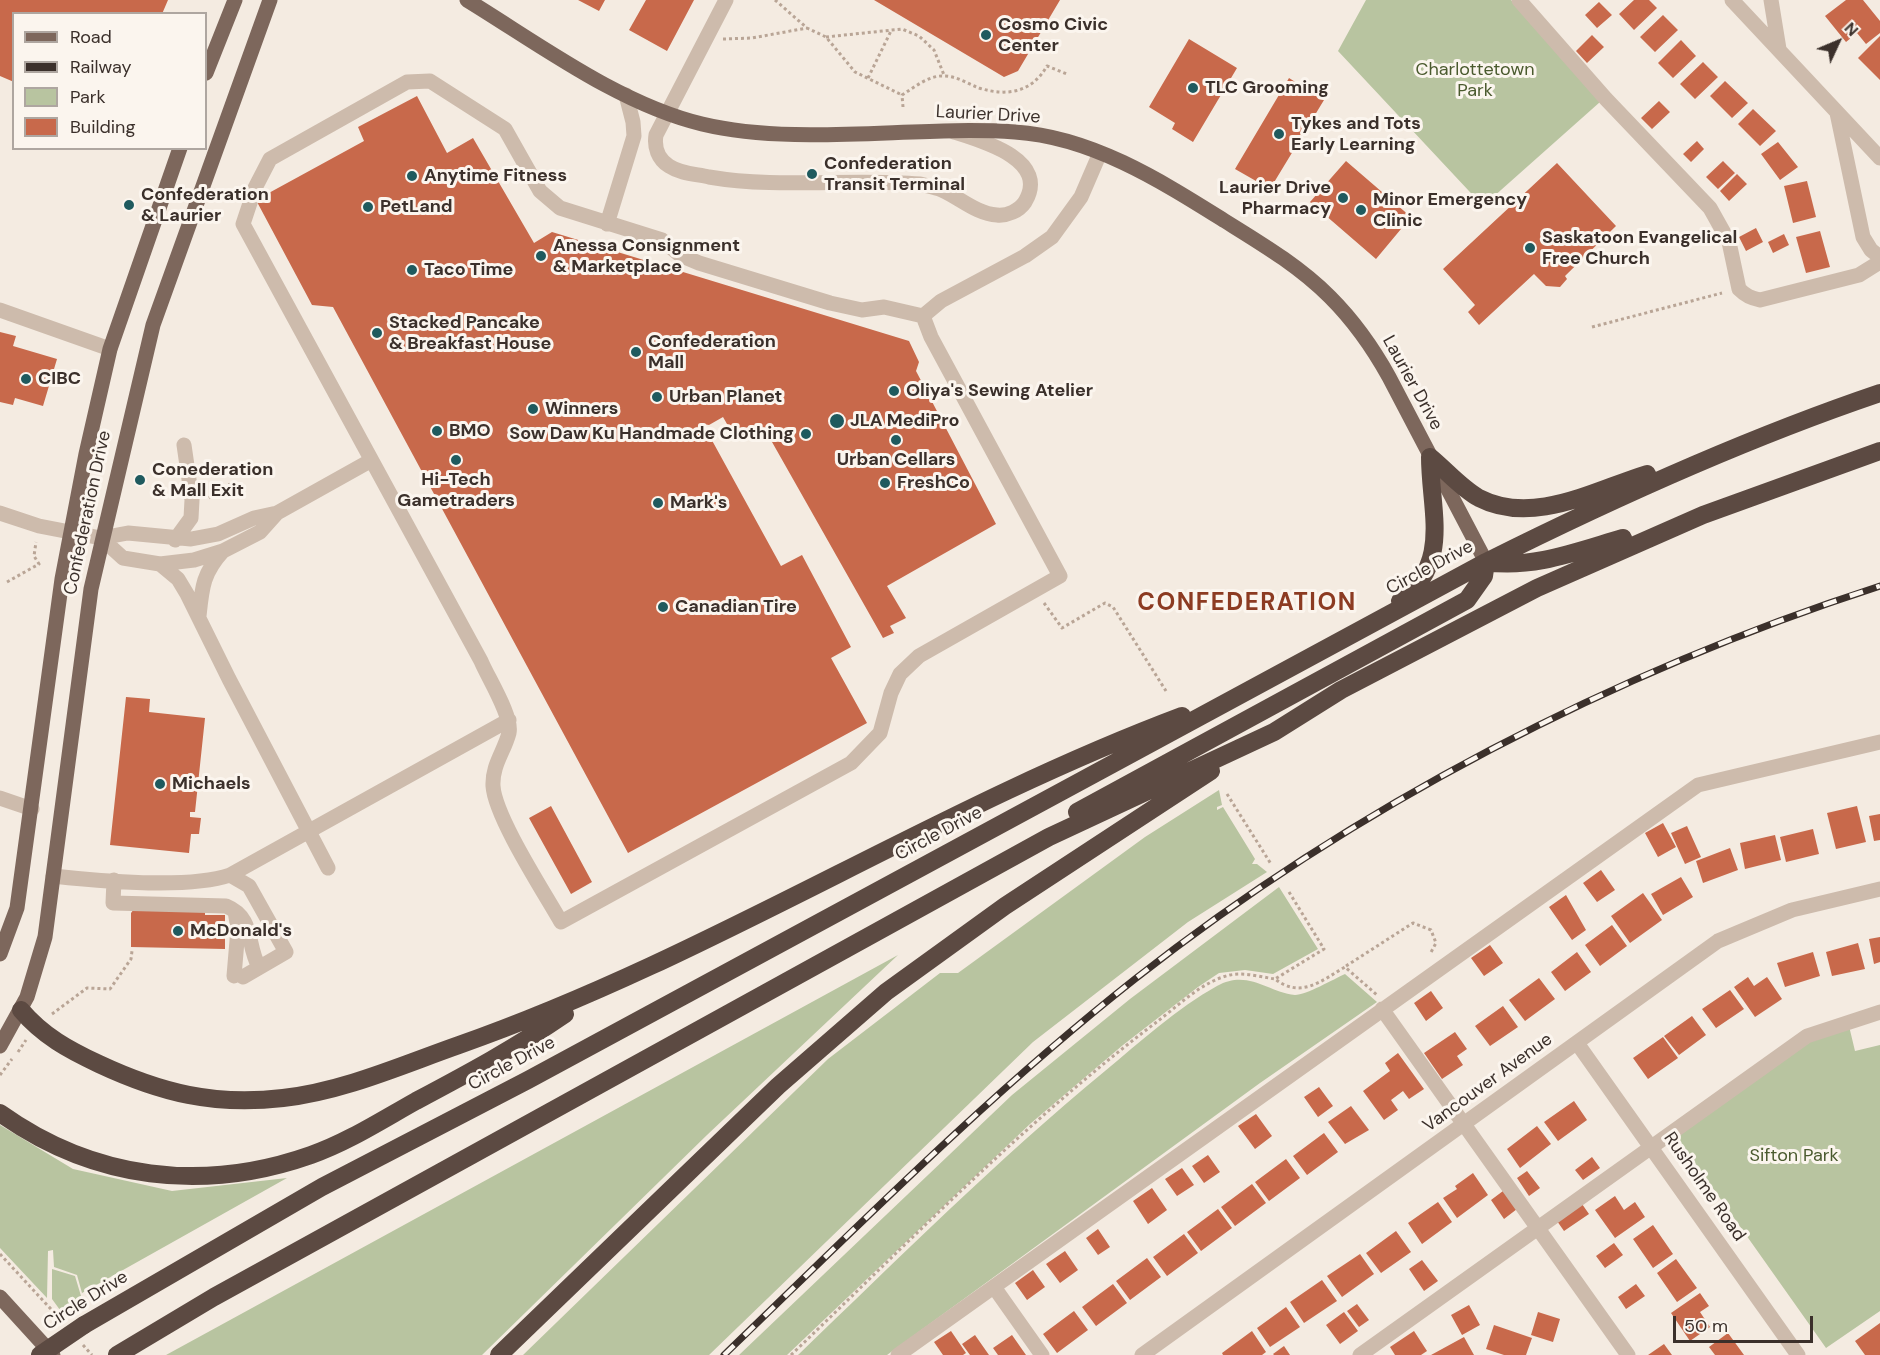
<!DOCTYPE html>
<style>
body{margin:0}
#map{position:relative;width:1880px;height:1355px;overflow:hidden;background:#f4ebe1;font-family:"DM Sans",sans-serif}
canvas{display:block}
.legend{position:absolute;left:12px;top:12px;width:195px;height:138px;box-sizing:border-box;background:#fbf5ee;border:2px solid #aea6a0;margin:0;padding:8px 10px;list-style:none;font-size:18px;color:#3b302b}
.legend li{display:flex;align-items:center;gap:12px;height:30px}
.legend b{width:30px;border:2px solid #aea6a0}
.north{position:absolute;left:1808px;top:12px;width:60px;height:60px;-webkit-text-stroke:4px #fbf5ee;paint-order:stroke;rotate:46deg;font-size:16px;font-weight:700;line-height:24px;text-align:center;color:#3b302b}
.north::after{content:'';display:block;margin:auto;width:21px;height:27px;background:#3b302b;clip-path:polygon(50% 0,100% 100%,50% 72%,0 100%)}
.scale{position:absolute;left:1673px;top:1316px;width:140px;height:27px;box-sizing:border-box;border:3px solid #3b302b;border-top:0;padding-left:8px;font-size:18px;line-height:21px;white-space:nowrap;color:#3b302b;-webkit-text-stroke:4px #fbf5ee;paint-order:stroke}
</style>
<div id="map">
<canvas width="1880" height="1355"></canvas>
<ul class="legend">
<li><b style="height:8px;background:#7d675c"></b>Road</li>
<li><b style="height:8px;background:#3b302b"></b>Railway</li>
<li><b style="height:16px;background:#b8c4a0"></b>Park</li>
<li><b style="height:16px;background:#c8694b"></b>Building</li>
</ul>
<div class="north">N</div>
<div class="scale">50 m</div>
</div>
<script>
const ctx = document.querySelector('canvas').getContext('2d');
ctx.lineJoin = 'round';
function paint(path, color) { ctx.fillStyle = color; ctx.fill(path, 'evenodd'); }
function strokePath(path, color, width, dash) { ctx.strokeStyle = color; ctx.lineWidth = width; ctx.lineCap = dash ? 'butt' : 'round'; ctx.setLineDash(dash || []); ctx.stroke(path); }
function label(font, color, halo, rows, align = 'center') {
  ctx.font = font + ' "DM Sans",sans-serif'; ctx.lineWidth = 6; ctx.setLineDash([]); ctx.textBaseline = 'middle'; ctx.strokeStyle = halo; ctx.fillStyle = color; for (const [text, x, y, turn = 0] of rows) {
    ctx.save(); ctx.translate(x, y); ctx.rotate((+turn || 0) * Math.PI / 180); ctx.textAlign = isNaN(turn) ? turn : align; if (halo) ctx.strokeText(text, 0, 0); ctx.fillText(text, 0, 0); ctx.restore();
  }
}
paint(new Path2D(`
 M1366,0h145l89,102 -117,104 -145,-155z
 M1219,790l3,15 -5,2v3l6,-3 32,52 -3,5h5l10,8 -79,50 -155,120 -324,313h-186l305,-296 112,-86h18l187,-136z
 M1279,887l39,62 -45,25 -28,-4 -26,3 -21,14 -75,58 -93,79 -243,231h-48l273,-260 118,-96z
 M898,955l-191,180 -225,220h-316z
 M1345,974l32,28 -117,81 -373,272h-89c101,-97 199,-195 307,-284 35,-29 72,-63 112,-85 31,-17 50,6 78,9 11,0 39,-16 50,-21z
 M1849,1026l6,25 25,-6v266l-54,37 -150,-212 123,-93z
 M0,1125l73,44 99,22 115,-13 -205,115 -5,-18 -23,-8 -1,-17 -5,1 -1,47 -47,-50z
 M52,1269l23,7 6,20 -21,14 -8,-11z`), '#b8c4a0');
paint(new Path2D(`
 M0,0h168l-6,14h-148v68l-14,-6z
 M578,0h27l-6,11z
 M646,0h48l-27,51 -38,-21z
 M874,0h186l-42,71 -14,6z
 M1634,0h15l8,8 -23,22 -15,-16z
 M1846,0h17l17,21v12l-14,11 -9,-11 -11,9 -21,-26z
 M1599,2l13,13 -15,13 -12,-13z
 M1663,15l15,15 -23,22 -15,-15z
 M1592,35l12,12 -17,16 -11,-12z
 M1880,36v44l-22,-22z
 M1189,39l48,29 -44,74 -21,-13 3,-6 -26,-16z
 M1681,40l15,16 -23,22 -15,-15z
 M1703,62l15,15 -23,22 -15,-15z
 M1289,78l35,22 -54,89 -35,-20z
 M1725,81l23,22 -16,15 -22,-22z
 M417,96l30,57 26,-15 61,105 18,-11 357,109 10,21 -3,9 80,153 -109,62 19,32 -16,8 4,7 -11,5 -111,-196 -29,-8 -8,4 -12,-21 -14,8 -6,-1 78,142 21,-11 49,92 -20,11 36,65 -239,130 -295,-546 -21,-2 -56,-105 108,-59 -6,-14z
 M1659,101l11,11 -18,17 -11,-11z
 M1753,109l23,22 -16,15 -22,-22z
 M1697,141l7,8 -13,13 -8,-8z
 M1778,142l20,25 -18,13 -19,-26z
 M1346,161l65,56 -35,42 -66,-57z
 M1723,161l12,12 -17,16 -12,-12z
 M1557,163l59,63 -51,50 2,3 -7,8 -14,-1 -12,-12 -55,51 -11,-13 7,-7 -32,-36z
 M1737,174l10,10 -18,17 -9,-10z
 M1807,181l9,36 -23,6 -9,-37z
 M1756,228l7,14 -17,9 -7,-14z
 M1820,231l10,36 -24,6 -10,-36z
 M1784,234l5,11 -16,8 -5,-11z
 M0,332l16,4 -3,10 44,13 -14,47 -28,-8 -2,7 -13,-3z
 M126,697l24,2 -1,13 56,6 -10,94h-5v5l11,1 -2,16h-8l-2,19 -79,-8z
 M551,806l41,76 -21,12 -42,-76z
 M1857,806l9,36 -30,7 -9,-36z
 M1880,814v26l-6,1 -5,-25z
 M1663,823l13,24 -18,10 -13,-24z
 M1687,826l14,31 -16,7 -14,-31z
 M1813,829l6,25 -33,8 -6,-25z
 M1775,835l6,25 -36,9 -5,-26z
 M1730,848l8,22 -35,13 -7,-22z
 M1601,870l14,20 -18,12 -14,-19z
 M1681,877l12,20 -30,18 -12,-21z
 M1643,893l19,27 -32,23 -19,-27z
 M1566,895l20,35 -14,10 -23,-33z
 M134,909l71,2v4h20v34l-94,-2v-34z
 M1612,925l15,21 -27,20 -15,-21z
 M1880,937v25l-6,2 -5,-25z
 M1858,943l7,26 -33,7 -6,-24z
 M1490,945l13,18 -19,13 -13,-18z
 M1577,952l14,20 -26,19 -14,-19z
 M1813,952l7,24 -35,11 -8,-24z
 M1748,977l6,9 13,-9 15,22 -27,18 -21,-30z
 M1539,978l16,21 -30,22 -16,-21z
 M1730,990l14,19 -28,19 -14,-19z
 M1431,991l12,17 -17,13 -12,-18z
 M1503,1006l15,21 -28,19 -15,-20z
 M1692,1016l14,19 -27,20 -15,-19z
 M1455,1032l12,17 -10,7 6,9 -21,14 -18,-26z
 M1663,1037l15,21 -30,21 -15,-21z
 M1398,1053l26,36 -15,10 -6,-8 -12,9 7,10 -14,10 -21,-29 27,-20 -5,-8z
 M1319,1087l14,19 -15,11 -14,-20z
 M1574,1101l13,19 -29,21 -14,-19z
 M1351,1106l18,24 -24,14 -17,-22z
 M1256,1114l16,22 -17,13 -17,-23z
 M1537,1126l14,18 -31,24 -13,-19z
 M1324,1133l14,19 -31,23 -14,-19z
 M1208,1155l12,17 -16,11 -12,-17z
 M1592,1157l8,11 -17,12 -8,-10z
 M1286,1159l14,19 -31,23 -14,-19z
 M1182,1168l12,17 -17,11 -12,-17z
 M1527,1171l13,17 -11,8 -12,-18z
 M1473,1173l15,22 -31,23 -14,-20 14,-9 -2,-3z
 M1252,1184l14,19 -31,23 -14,-19z
 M1152,1188l15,22 -19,14 -15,-23z
 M1503,1191l14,18 -13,10 -13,-19z
 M1615,1196l9,14 11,-8 10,15 -30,21 -20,-28z
 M1438,1202l14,20 -30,22 -14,-21z
 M1582,1204l7,10 -25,17 -7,-10z
 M1218,1209l14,19 -31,23 -14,-19z
 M1653,1225l20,29 -20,14 -20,-29z
 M1098,1229l12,18 -12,8 -12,-17z
 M1396,1231l15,21 -30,21 -15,-20z
 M1184,1234l14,19 -31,23 -14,-19z
 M1614,1243l9,12 -18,13 -9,-12z
 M1065,1251l13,19 -18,13 -14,-19z
 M1360,1254l14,20 -32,23 -15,-21z
 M1147,1258l14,19 -31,23 -14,-19z
 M1676,1259l21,29 -20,14 -20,-29z
 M1422,1260l16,21 -14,10 -15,-22z
 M1033,1270l12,17 -18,13 -12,-17z
 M1322,1280l15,21 -33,22 -14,-21z
 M1113,1284l14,19 -31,23 -14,-19z
 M1636,1284l9,12 -19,13 -8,-12z
 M1700,1293l9,13 -9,6 10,15 -20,14 -19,-28z
 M1357,1304l12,16 -10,7 -12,-16z
 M1469,1305l11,20 -18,10 -11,-20z
 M1286,1307l14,20 -30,20 -13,-19z
 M1074,1311l14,19 -31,23 -14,-19z
 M1344,1312l14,19 -18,13 -14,-19z
 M1538,1312l22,7 -7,23 -22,-7z
 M1880,1323v32h-15l-10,-14z
 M1494,1325l38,13 -6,17h-22l-18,-6z
 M951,1331l15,22 -3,2h-20l-9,-13z
 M1252,1331l14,21 -4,3h-39l-1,-2z
 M1414,1331l13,20 -6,4h-26l-5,-8z
 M1728,1333l16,22h-29l-6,-8z
 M975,1335l14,20h-19l-8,-11z
 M1012,1335l14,20h-28l-5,-7z
 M1464,1337l10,18h-43z
 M1664,1344l8,11h-24z
 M1284,1346l6,9h-16l-1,-1z`), '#c8694b');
strokePath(new Path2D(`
 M775,0l32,28 19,9 29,35 47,23
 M826,37l76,-8 17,7 15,14 10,25
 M723,39l29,-1 55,-10
 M868,78l23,-47
 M903,107l-1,-12c13,-8 27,-20 42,-19 13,0 24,8 35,12 29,9 53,4 68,-22l20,8
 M1592,327l130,-34
 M209,498l21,-14
 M7,582l32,-18 -5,-8 2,-14
 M1044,603l18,25 43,-25 8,4 53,84
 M1227,794l44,70
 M1289,892l35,57 -49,30c26,20 46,2 70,-12l32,28
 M1346,966l67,-43 18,7 5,13 -6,11
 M52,1014l35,-26 23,1 21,-30 1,-8
 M18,1052l8,-12
 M0,1075l12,-16
 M0,1254l61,66
 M83,1345l9,10
 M791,1355c118,-113 233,-232 363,-331 23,-17 48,-43 76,-49 15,-3 31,2 45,4`), '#b9a596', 3, [3, 3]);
strokePath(new Path2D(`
 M726,0l-70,135c-2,12 2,24 13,31 12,8 27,8 40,11 70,12 140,1 211,7 7,2 15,3 22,6 18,8 35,24 55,25 10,1 22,-4 28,-13 25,-42 -42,-61 -71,-70
 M1519,0l87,99 104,109 19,34 10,47c7,7 12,9 21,11l99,-25 21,-13
 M1732,0l148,158
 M1771,0l8,49
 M430,81l75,48 35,62 20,17 102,32 18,15 19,8 131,40 32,7 22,-3 39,9 8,21 129,239 -141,80 -19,18 -9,19 -11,40 -29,30 -290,159c-17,-30 -66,-105 -68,-136 -1,-21 11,-34 16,-53 4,-16 -21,-55 -28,-72l-238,-437 12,-36 15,-29 137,-77z
 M1837,113l26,124 8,13 9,7
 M607,224l27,-88 -1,-14 -7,-27
 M0,310l110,39
 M923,316l18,-15 84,-45 27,-19 29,-40 19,-44
 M0,513l39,13 62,12 27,-5 63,6 27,-5 36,-16 23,-5 93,-52
 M101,538l22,20 37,6 34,-4 29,-9 37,-19 17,-19
 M175,540l16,-22 1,-18 -8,-55
 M160,564l18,15 9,15 42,85 99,189
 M199,616c3,-29 4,-43 24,-65
 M0,798l32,11
 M230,875l19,11 37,66 -43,25
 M53,876c45,5 136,13 177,-1l279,-155
 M114,880l-1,23 113,3c29,12 20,38 33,61
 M234,976l4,-47 -3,-18
 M1382,1009l246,346
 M1577,1043l221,312
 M994,1287l48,68
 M898,1355l800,-570 182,-43
 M1142,1355l576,-414 74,-31 88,-21
 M1360,1355l447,-319 73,-24`), '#cdbbac', 15);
strokePath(new Path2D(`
 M467,0c72,44 152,104 235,124 96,23 214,1 313,8 77,5 146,49 210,89 37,23 74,45 105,76 24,24 43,51 59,80l97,185
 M206,73l29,-73
 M0,954l17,-46 45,-329 24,-125 24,-105 70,-201
 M0,1046l27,-49 18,-60 46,-348 62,-264 117,-325
 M0,1297l53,58`), '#7d675c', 15);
strokePath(new Path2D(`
 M1430,457c16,13 31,31 49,41 54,28 116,-8 168,-24
 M1486,562c47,7 92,-11 137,-24
 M1400,601c52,-38 30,-90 30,-144
 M1077,812l390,-212 17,-24 2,-14
 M21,1010c22,26 48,40 78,54 62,29 115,42 184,34 61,-7 119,-33 176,-53 251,-88 475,-236 723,-329
 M0,1113c94,67 203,80 311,42 37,-13 71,-35 105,-54 51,-27 101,-54 149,-87
 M84,1325l238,-138 206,-107 958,-518c128,-64 258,-123 394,-169
 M117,1355l97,-58 835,-460 225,-105 67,-42 196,-102 166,-73 177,-64
 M499,1355l279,-269 108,-94 119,-86 206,-135`), '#5c4a42', 18);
const rail = new Path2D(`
 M724,1355c134,-129 265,-261 411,-376 220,-173 479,-307 745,-393`);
strokePath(rail, '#3b302b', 7);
strokePath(rail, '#fbf5ee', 4.5, [14]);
strokePath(new Path2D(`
 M40,1355l44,-30`), '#5c4a42', 18);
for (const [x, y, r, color] of [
 [986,35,6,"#1f5a5e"],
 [1193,88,6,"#1f5a5e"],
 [1279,134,6,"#1f5a5e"],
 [812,174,6,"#1f5a5e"],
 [412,176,6,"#1f5a5e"],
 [1343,198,6,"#1f5a5e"],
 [129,205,6,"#1f5a5e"],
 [368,207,6,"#1f5a5e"],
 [1361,210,6,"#1f5a5e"],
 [1530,248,6,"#1f5a5e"],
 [541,256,6,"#1f5a5e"],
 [412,270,6,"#1f5a5e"],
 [377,333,6,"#1f5a5e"],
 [636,352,6,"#1f5a5e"],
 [26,379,6,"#1f5a5e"],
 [894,391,6,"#1f5a5e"],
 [657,397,6,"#1f5a5e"],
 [533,409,6,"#1f5a5e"],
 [837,421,8,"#1f5a5e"],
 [437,431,6,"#1f5a5e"],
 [806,434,6,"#1f5a5e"],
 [896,440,6,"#1f5a5e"],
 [456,460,6,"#1f5a5e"],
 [140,480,6,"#1f5a5e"],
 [885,483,6,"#1f5a5e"],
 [658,503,6,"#1f5a5e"],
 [663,607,6,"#1f5a5e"],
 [160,784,6,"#1f5a5e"],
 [178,931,6,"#1f5a5e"]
]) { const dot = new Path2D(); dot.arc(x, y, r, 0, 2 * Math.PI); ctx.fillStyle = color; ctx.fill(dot); strokePath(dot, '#fbf5ee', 2); }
label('bold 18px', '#3b302b', '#fbf5ee', [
 ["Cosmo Civic",998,25],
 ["Center",998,46],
 ["TLC Grooming",1205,88],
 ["Tykes and Tots",1291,124],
 ["Early Learning",1291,145],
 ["Confederation",824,164],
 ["Transit Terminal",824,185],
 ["Anytime Fitness",424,176],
 ["Laurier Drive",1331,188,"right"],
 ["Pharmacy",1331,209,"right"],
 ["Confederation",141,195],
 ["& Laurier",141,216],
 ["Minor Emergency",1373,200],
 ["Clinic",1373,221],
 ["PetLand",380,207],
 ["Saskatoon Evangelical",1542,238],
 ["Free Church",1542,259],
 ["Anessa Consignment",553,246],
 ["& Marketplace",553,267],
 ["Taco Time",424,270],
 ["Stacked Pancake",389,323],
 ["& Breakfast House",389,344],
 ["Confederation",648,342],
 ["Mall",648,363],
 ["CIBC",38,379],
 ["Oliya's Sewing Atelier",906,391],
 ["Urban Planet",669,397],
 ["Winners",545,409],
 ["JLA MediPro",850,421],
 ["BMO",449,431],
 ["Sow Daw Ku Handmade Clothing",794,434,"right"],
 ["Urban Cellars",896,460,"center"],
 ["Conederation",152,470],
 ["& Mall Exit",152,491],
 ["Hi-Tech",456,480,"center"],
 ["Gametraders",456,501,"center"],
 ["FreshCo",897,483],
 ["Mark's",670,503],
 ["Canadian Tire",675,607],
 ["Michaels",172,784],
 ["McDonald's",190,931]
], 'left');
label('18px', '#4a5a2e', '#fbf5ee', [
 ["Charlottetown",1475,70],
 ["Park",1475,91],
 ["Sifton Park",1794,1156]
]);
label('18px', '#3b302b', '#fbf5ee', [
 ["Laurier Drive",988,115,3],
 ["Laurier Drive",1412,383,61],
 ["Confederation Drive",88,513,-78],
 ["Circle Drive",1430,568,-28],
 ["Circle Drive",939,834,-28],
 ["Circle Drive",512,1064,-28],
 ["Vancouver Avenue",1488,1083,-36],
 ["Rusholme Road",1704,1187,55],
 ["Circle Drive",86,1301,-32]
]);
ctx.letterSpacing = '1.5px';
label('bold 24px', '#8c3b22', '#fbf5ee', [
 ["CONFEDERATION",1247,604]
]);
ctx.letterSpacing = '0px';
</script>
